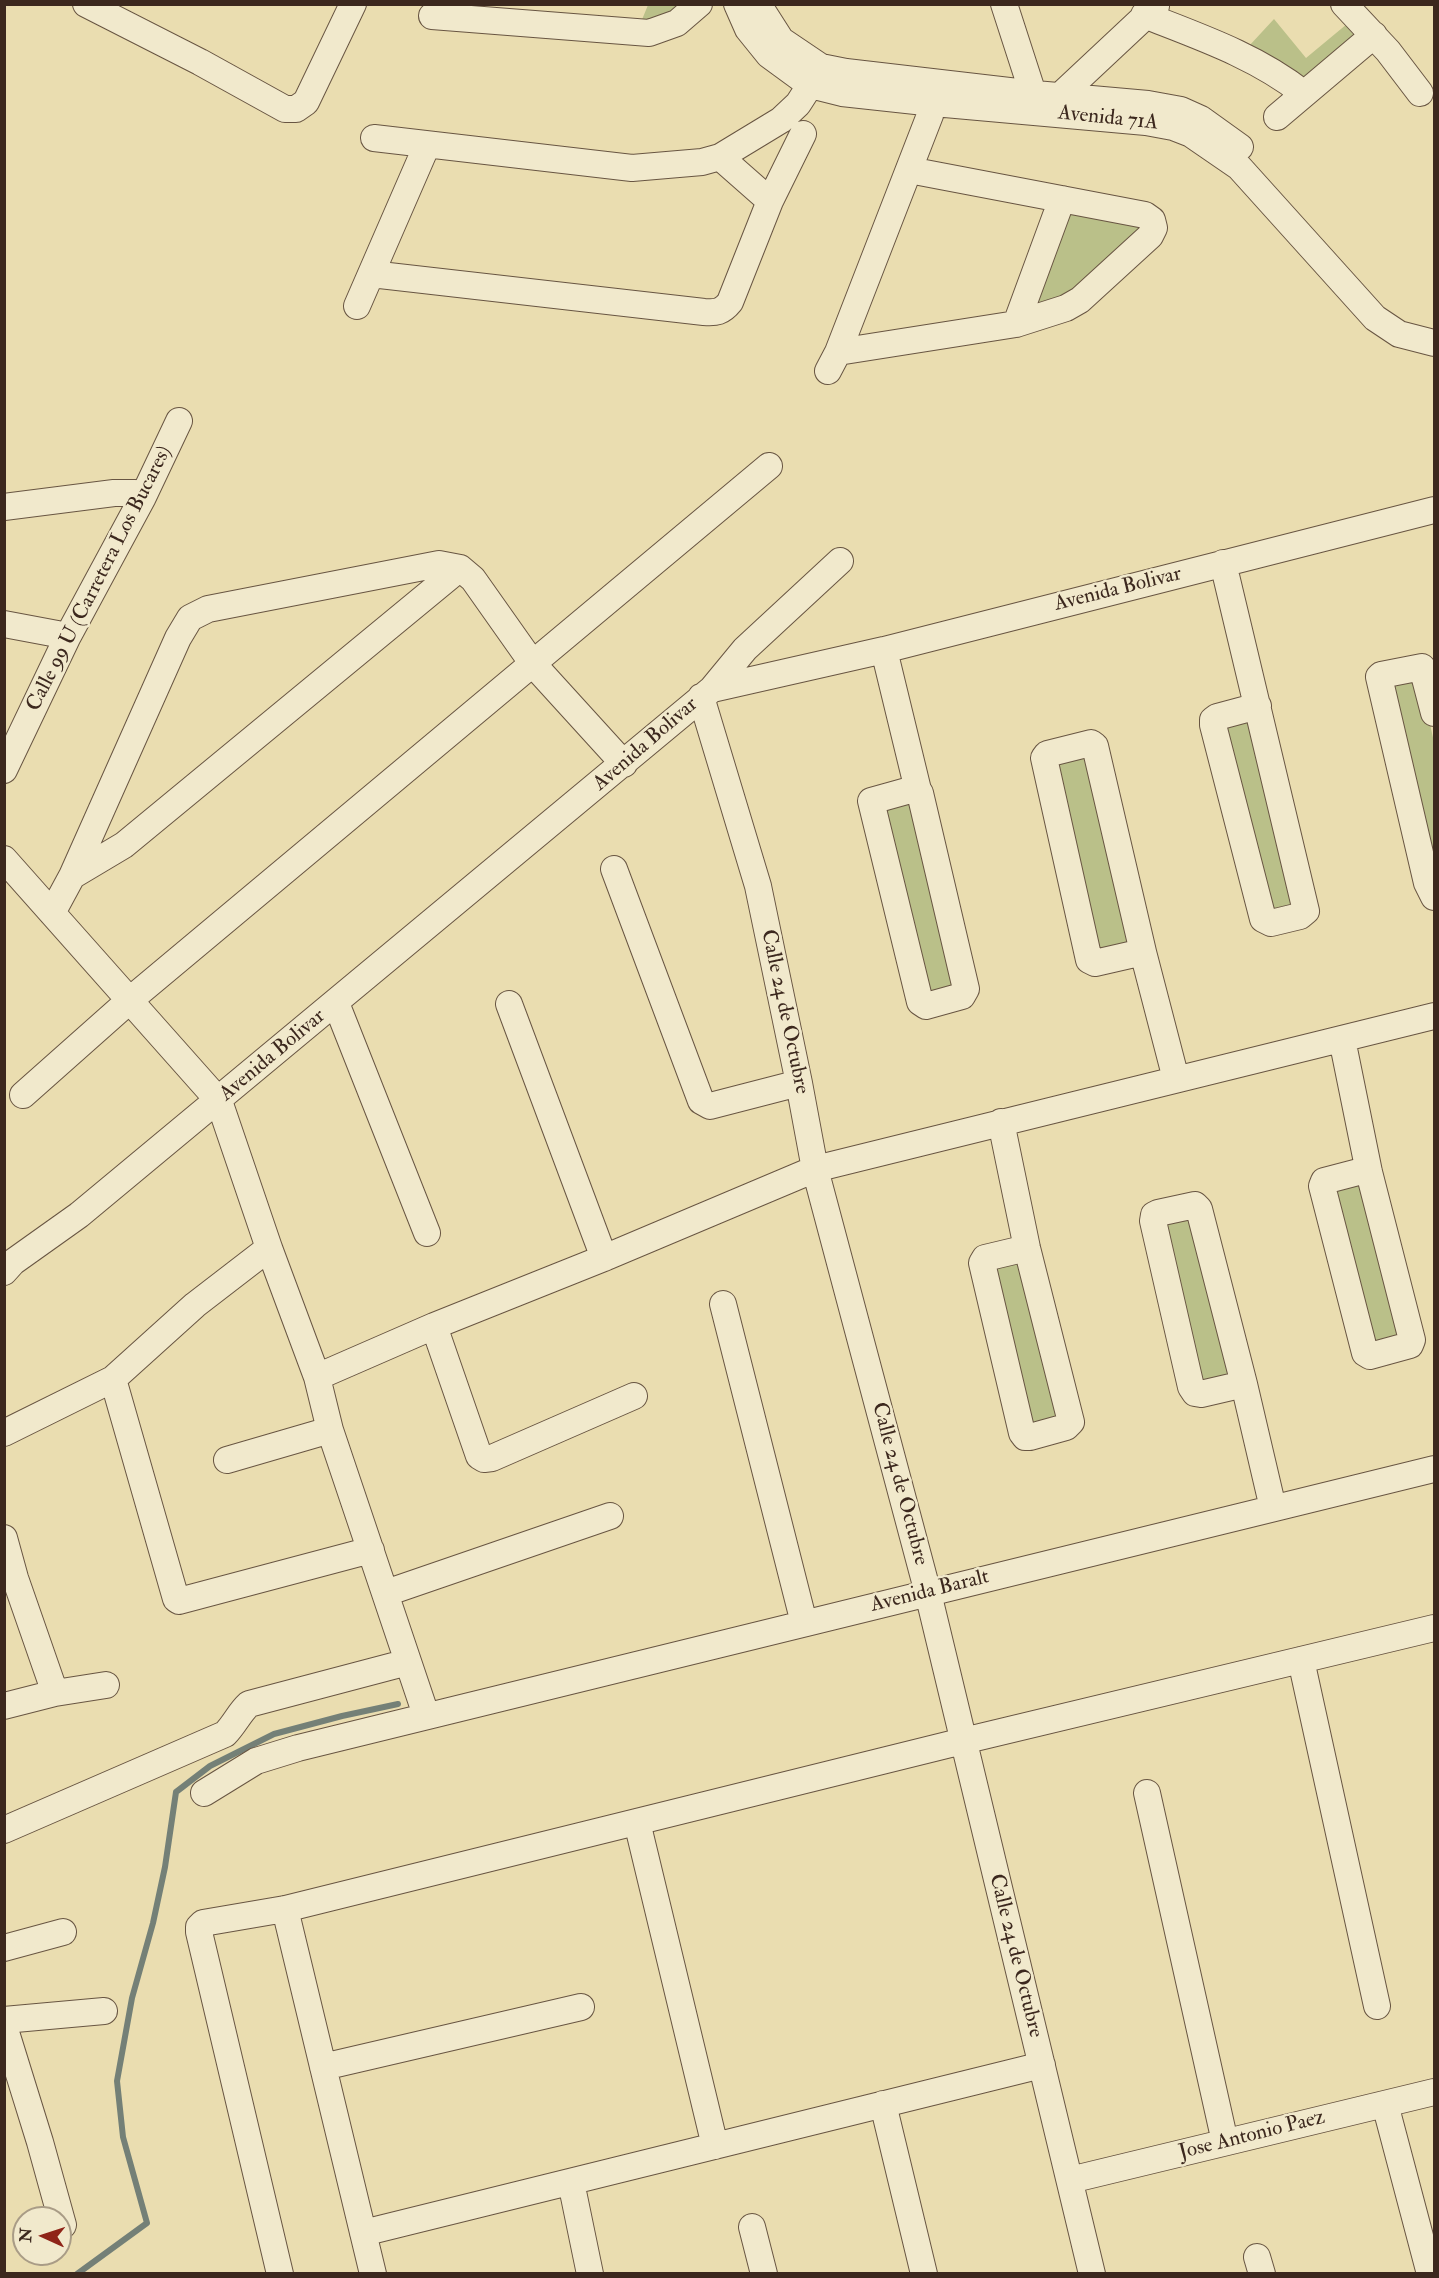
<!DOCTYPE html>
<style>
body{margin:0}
#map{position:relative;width:1439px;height:2278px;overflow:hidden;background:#eaddb0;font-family:"IM FELL Double Pica",serif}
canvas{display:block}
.frame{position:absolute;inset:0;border:6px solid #3c281e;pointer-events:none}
.north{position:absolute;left:12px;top:2206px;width:60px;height:60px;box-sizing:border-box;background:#f1e9cc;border:2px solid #a99c86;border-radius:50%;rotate:273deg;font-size:16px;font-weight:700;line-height:24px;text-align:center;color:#3c281e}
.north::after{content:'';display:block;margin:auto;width:21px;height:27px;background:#8f2418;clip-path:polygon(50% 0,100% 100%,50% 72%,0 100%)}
</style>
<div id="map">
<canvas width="1439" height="2278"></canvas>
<div class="frame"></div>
<div class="north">N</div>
</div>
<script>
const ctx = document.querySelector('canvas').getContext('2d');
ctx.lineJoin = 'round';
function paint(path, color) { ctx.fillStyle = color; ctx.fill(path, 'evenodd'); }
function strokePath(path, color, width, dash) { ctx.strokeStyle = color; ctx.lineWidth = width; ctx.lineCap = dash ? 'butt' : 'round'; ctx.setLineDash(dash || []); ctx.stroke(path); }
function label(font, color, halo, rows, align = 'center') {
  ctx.font = font + ' "IM FELL Double Pica",serif'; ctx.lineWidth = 5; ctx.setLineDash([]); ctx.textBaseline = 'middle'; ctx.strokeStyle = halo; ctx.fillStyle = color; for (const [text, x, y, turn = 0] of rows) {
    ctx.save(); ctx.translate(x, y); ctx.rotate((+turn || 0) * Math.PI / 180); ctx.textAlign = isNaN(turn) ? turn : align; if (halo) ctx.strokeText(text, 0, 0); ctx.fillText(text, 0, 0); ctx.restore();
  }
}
paint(new Path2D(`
 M648,5h35l-21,16 -21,1z
 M1274,19l32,39 41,-34 8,12 -53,44 -53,-34z
 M1062,212l84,17 -82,70 -33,8z
 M1420,680l14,62v148l-48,-204z
 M1253,718l43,189 -24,8 -49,-190z
 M1087,758l45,186 -34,8 -41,-189z
 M914,800l42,188 -28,5 -45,-187z
 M1364,1179l38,158 -31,8 -39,-156z
 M1193,1214l41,164 -34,7 -36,-164z
 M1022,1258l36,162 -28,8 -41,-165z`), '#bac089');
strokePath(new Path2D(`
 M77,2274l70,-51 -24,-86 -6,-56 15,-83 21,-75 12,-56 11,-75 34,-26 64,-32 68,-18 56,-12`), '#748077', 6);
const minor = new Path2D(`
 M86,4l114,58 85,47h11l10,-7 47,-98
 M737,4l11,25 21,26 41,30 32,8 92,10 212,19 27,5 18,7 48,33 136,151 24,16 35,9
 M758,4l23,36 40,27 25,5 189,22 113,10 33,6 20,9 39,28
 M1004,4l34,105
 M1344,4l44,47 32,42
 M1144,15c56,22 112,41 159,78
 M432,16l217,17 28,-10 22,-19
 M1059,105l2,-10 95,-89
 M1277,117l97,-82
 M374,138l258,30 70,-6 18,-5 61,-37 17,-16 22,-34
 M720,157l50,44
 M371,274l333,38c12,1 18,0 26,-10l40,-101 33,-67
 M357,306l70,-161
 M1016,324l46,-125
 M838,352l178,-28 50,-16 14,-8 70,-64 4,-8 -2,-8 -7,-5 -236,-45
 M828,371l10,-19 92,-237 5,-26
 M4,507l110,-14h21l8,4
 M1223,563l83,348 -6,5 -29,7 -8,-4 -50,-194v-5l4,-3 41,-11
 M4,624l64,12
 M884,650l34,140 2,3 46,196 -4,7 -36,10 -6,-4 -49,-201 43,-12 4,1
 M712,689l33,-40 95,-88
 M701,697l57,189 41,197 16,86 113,424 164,681
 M1434,713l-12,-46 -41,8 -2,2 48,206 7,14
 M4,770l64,-134 75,-139 36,-76
 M4,859l215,242 50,147 48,129 13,53 96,285
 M614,869l87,232 9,5 89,-23
 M72,876l52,-31 336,-277
 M52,913l20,-37 106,-238 12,-20 18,-9 231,-45 21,4 13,11 60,85 91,100
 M1143,952l-48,11 -6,-3 -45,-202 3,-4 44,-11 4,3 48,206 33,127
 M336,1003l91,230
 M509,1004l95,254
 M1342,1039l27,133 43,168 -2,5 -40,11 -5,-3 -43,-167 2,-5 42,-11 3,2
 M23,1095l107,-95 639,-534
 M1001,1122l26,126 44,174 -5,5 -36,10h-5l-3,-4 -40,-170 3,-5 42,-10
 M4,1272l9,-10 66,-47 633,-526 172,-39 550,-140
 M723,1304l81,319
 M434,1326l45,130 5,3 8,-1 142,-62
 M317,1377l117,-51 170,-68 211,-89 619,-153
 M113,1379l63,220 3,2 192,-51
 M1244,1384l-43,10 -6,-1 -4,-6 -38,-166 1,-6 4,-2 37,-8 4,4 45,175 29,124
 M4,1433l109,-54 82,-74 74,-57
 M227,1460l103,-30
 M4,1538l11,40 40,115
 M386,1593l224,-77
 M1301,1660l76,346
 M4,1706l51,-13 51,-8
 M204,1793l52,-32 42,-13 1136,-279
 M1147,1793l78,349
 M637,1822l78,324
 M4,1830l221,-96c10,-10 14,-21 24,-30l159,-42
 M285,1909l88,365
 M4,1948l59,-16
 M4,2020l100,-9
 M4,2026l36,116 23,83
 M323,2067l258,-60
 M883,2104l41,170
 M1385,2104l45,170
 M1070,2180l364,-88
 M571,2182l19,92
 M752,2227l12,47
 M363,2233l679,-168
 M1257,2257l5,17
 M280,2274l-81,-342v-5l4,-4 82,-14 678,-168 471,-113`);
strokePath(minor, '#685542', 28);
strokePath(minor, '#f1e9cc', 26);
label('21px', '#3c281e', '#f1e9cc', [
 ["Avenida 71A",1108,119,6],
 ["Calle 99 U (Carretera Los Bucares)",100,579,-63],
 ["Avenida Bolivar",1118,590,-14],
 ["Avenida Bolivar",646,745,-41],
 ["Calle 24 de Octubre",784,1012,78],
 ["Avenida Bolivar",273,1056,-40],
 ["Calle 24 de Octubre",899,1484,75],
 ["Avenida Baralt",930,1592,-14],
 ["Calle 24 de Octubre",1015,1956,76],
 ["Jose Antonio Paez",1252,2136,-14]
]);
</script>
